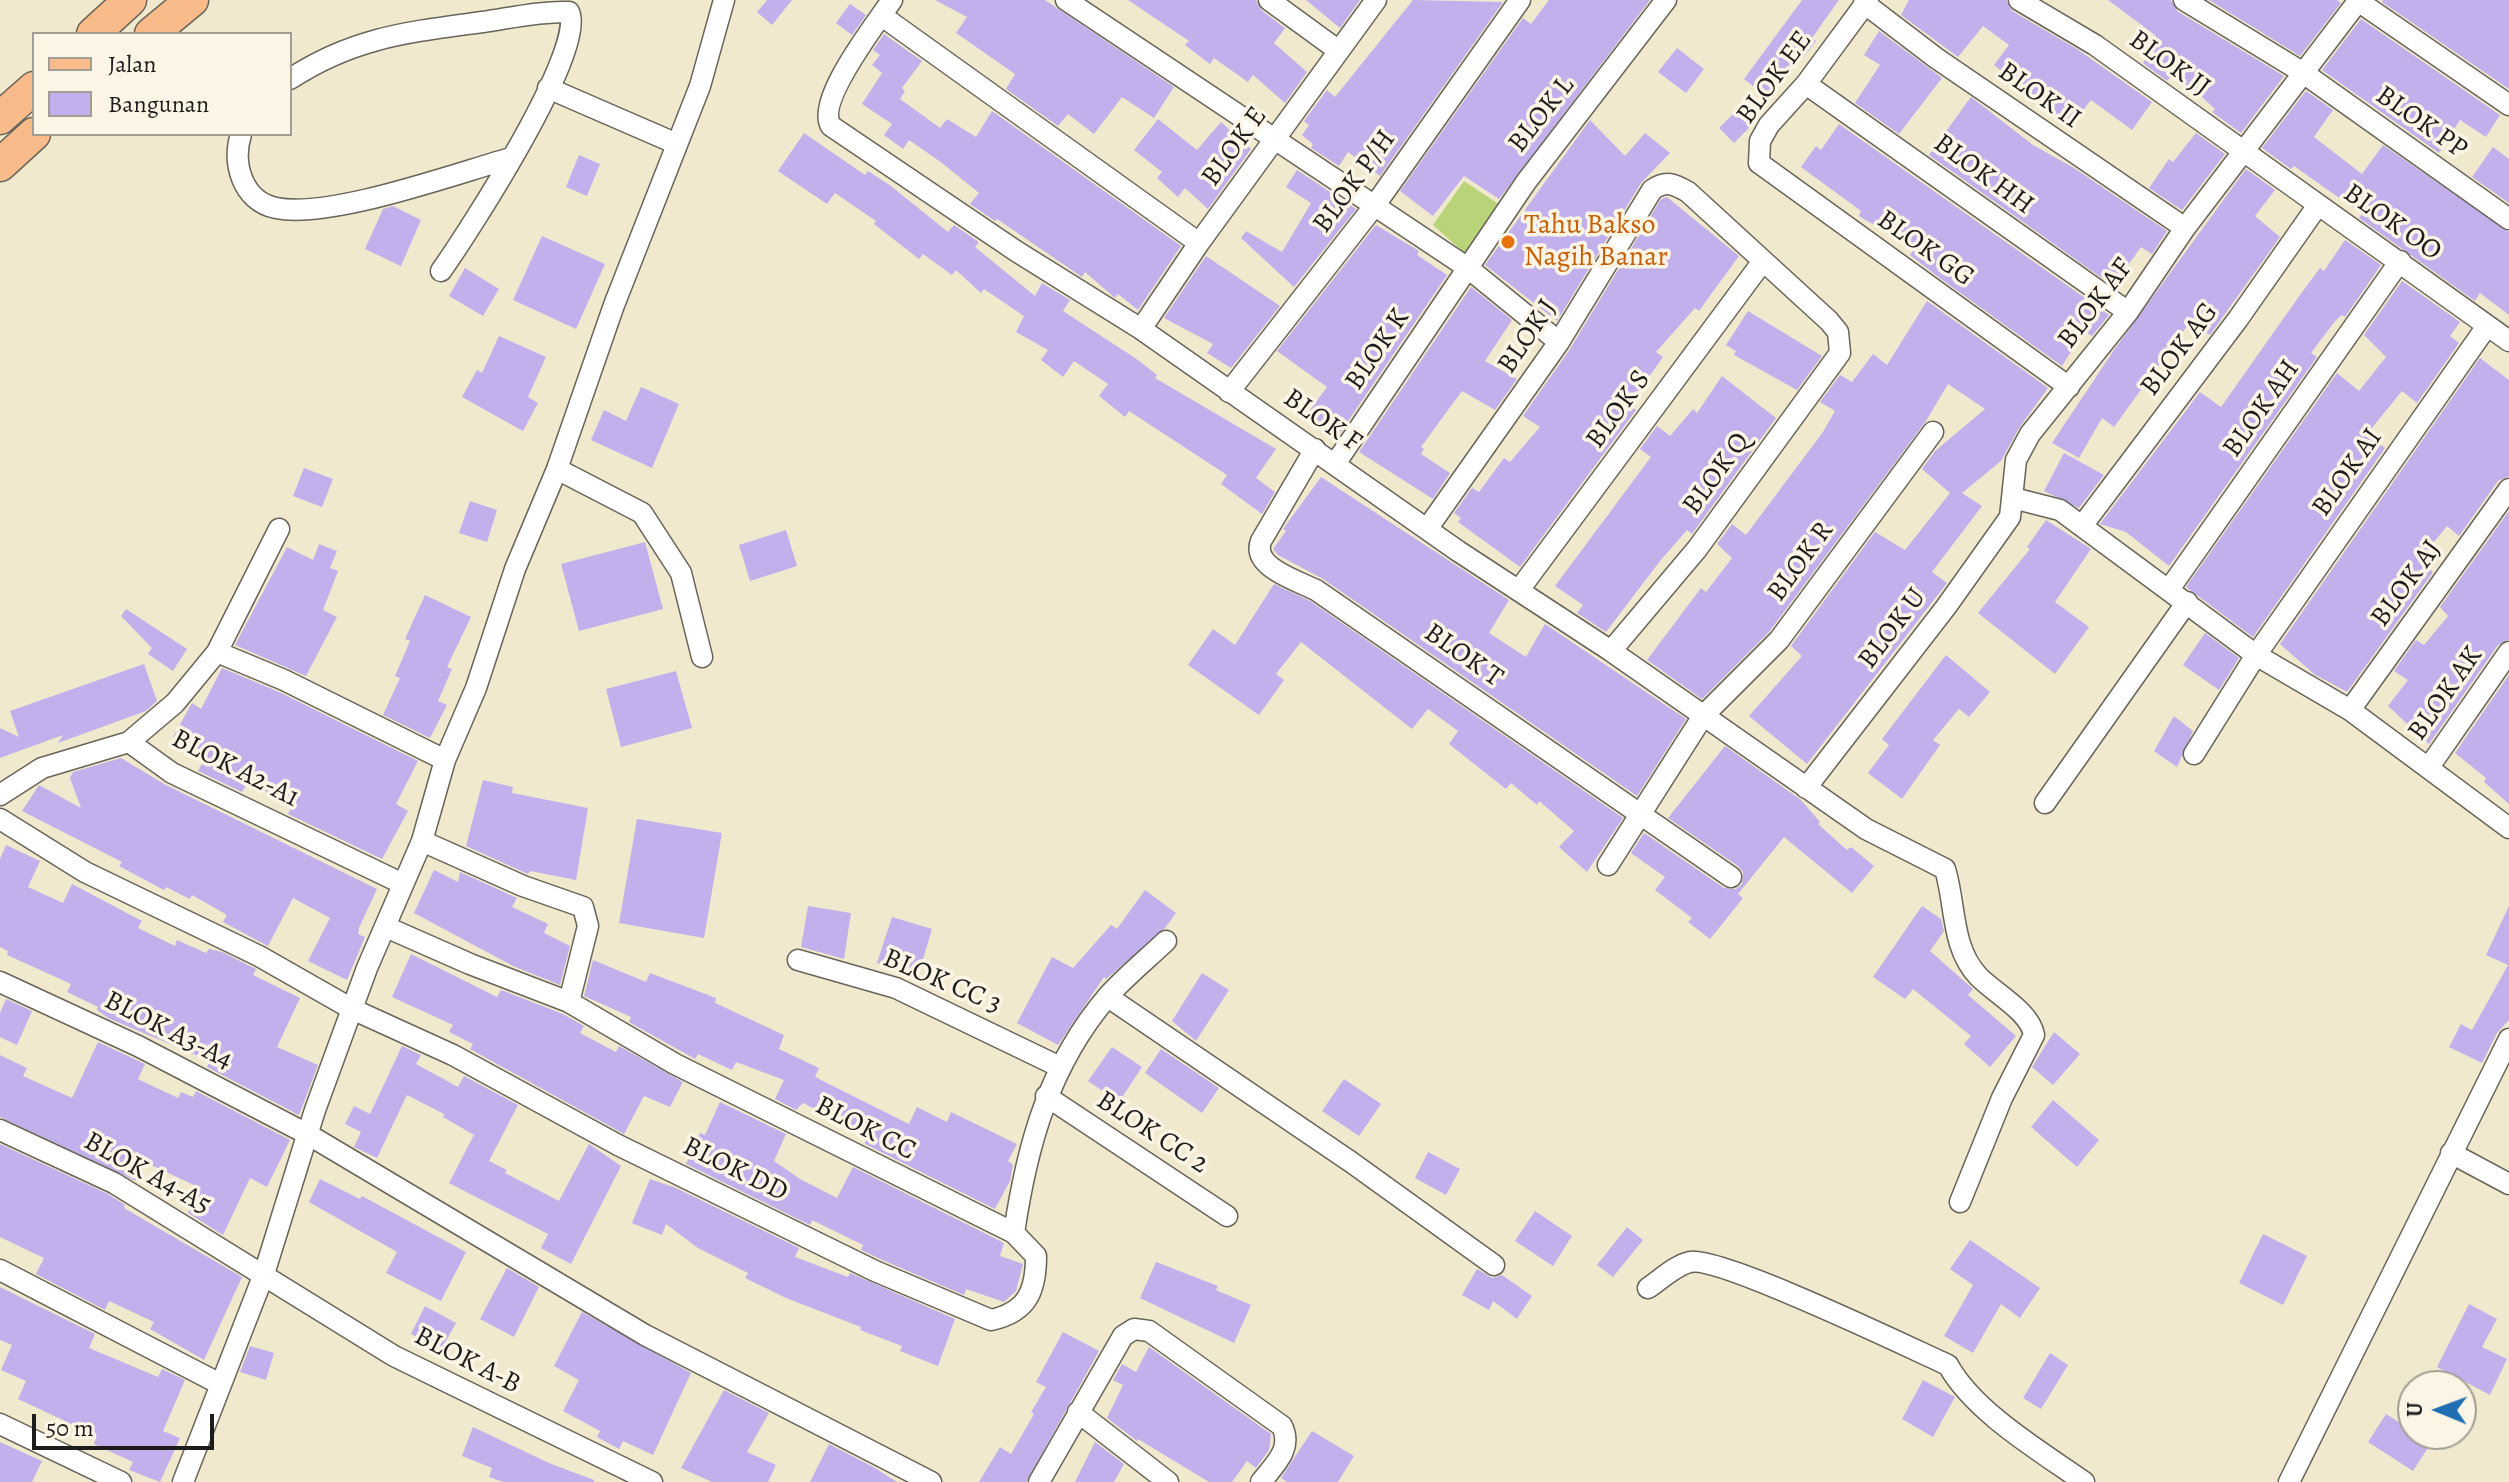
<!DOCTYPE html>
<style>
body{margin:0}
#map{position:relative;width:2509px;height:1482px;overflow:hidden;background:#f1e9cd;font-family:Alegreya,serif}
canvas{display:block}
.legend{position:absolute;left:32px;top:32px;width:260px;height:104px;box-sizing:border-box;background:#fcf5e5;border:2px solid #a29e95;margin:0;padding:10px 14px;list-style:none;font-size:24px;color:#1c1c1c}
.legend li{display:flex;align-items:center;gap:16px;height:40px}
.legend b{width:40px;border:2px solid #a29e95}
.north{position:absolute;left:2397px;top:1370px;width:80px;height:80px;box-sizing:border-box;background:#fcf5e5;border:2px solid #a29e95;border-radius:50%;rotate:271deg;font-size:22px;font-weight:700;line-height:32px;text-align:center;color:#1c1c1c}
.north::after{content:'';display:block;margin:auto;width:28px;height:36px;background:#1f6fb2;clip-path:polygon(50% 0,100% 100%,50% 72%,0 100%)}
.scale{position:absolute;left:32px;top:1414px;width:182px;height:36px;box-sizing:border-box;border:4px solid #1c1c1c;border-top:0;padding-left:10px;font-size:24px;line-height:28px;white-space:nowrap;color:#1c1c1c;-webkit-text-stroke:6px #fcf5e5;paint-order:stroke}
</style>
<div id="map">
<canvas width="2509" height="1482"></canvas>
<ul class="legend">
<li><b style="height:10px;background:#fabb8b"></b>Jalan</li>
<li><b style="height:22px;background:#c2b0ec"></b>Bangunan</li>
</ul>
<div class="north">U</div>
<div class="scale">50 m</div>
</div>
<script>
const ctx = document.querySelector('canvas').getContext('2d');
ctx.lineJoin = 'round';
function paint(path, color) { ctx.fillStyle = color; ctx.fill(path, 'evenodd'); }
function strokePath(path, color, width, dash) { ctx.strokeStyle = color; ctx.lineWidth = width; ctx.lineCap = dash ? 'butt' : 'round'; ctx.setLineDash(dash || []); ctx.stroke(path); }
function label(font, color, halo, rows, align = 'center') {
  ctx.font = font + ' Alegreya,serif'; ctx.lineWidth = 7; ctx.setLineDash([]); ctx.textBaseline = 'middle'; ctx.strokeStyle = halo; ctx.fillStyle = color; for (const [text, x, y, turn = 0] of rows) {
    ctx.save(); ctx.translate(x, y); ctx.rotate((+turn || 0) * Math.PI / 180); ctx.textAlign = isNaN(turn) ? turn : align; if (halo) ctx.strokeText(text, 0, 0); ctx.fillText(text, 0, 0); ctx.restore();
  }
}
paint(new Path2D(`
 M1464,181l39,26 -34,50 -36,-32z`), '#b9d379');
paint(new Path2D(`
 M767,0h25l-20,25 -15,-13z
 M935,0h110l129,87 -20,31 -32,-21 -28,37 -26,-20 -10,12 -52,-37 9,-15 -59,-41 11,-16z
 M1128,0h128l5,10 24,18 -11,15 33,29 -22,31 -32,-28 -5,7 -34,-24 -4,6 -25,-19 4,-4z
 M1306,0h54l-20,28z
 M1413,0l90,2 -123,174 -32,-24 -9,14 -28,-18 2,-4 -11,-9 7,-10 -5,-4 23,-31 8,7z
 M1549,0h101l-151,199 -35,-23 -31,40 -33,-25 123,-173 8,6z
 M1802,0h37l-27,38 4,3 -13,17 -5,-3 -33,40 -21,-16z
 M1909,0h97l6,11 65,38 75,53 -20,28 -41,-30 -20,26 -77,-61 15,-20 -26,-19 -25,31 -57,-42z
 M2108,0h63l6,11 107,65 -43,57 -29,-21 3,-3 -13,-12 -31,-21 -4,5 -24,-18 3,-4 -5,-4 14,-20z
 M2209,0h128l4,3 -41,53z
 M2383,0h126v89l-127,-87z
 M850,4l16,11 -14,20 -16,-12z
 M2361,19l139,96 -14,22 -26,-17 -21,33 -117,-83z
 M1879,31l63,47 -43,56 -44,-31 25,-38 -16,-10z
 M884,34l38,27 -20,27 3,3 -5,8 40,29 7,-9 29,18 16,-26 189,135 -43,64 -20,-16 -3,4 -30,-26 -3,5 -85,-58 -2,2 -25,-17 9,-11 -37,-30 -33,-23 -6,9 -19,-14 8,-11 -30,-20 20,-31 -10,-8 8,-10 -7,-5z
 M1677,48l27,21 -18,24 -28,-21z
 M2306,91l27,19 -19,27 48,37 21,-29 126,87v83l-29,-22 -5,8 -116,-83 3,-4 -68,-48 -3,3 -29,-21z
 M1971,97l62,48 41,23 93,63 -15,23 -11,-7 -28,39 -184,-131z
 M1739,108l15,15 -20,20 -15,-15z
 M1158,119l39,31 24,-28 30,27 -43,60 -23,-21 -7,9 -21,-19 5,-6 -28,-22z
 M1590,120l35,36 20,-23 25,20 -29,30 -84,138 -72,-56z
 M1839,124l270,191 -17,21 -8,-5 -22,35 -121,-87 -31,-24 4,-6 -55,-33 2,-5 -60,-44 15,-21 5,4z
 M804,133l61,42 3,-4 23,15 57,46 6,-7 25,17 -4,5 60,49 7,-13 28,17 -7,11 75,49 19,15 -2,3 121,71 -20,29 19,14 -13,22 -41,-30 6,-9 -98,-64 -4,6 -26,-21 9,-12 -34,-23 -11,16 -22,-17 7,-10 -32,-18 8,-16 -40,-27 -3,4 -25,-23 -4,5 -29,-21 -4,5 -45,-35 2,-3 -41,-28 -8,11 -49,-33z
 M2196,133l29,21 -43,56 -33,-22 20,-29 4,3z
 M2493,147l16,12v44l-37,-26z
 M579,155l21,9 -13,32 -21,-9z
 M2246,169l29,21 -20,26 25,21 -53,74 -17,24 -20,-13 -76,105 -12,-9 -23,40 -27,-15 62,-93z
 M1297,170l59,39 -62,78 -53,-49 5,-7 36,21 29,-49 -25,-16z
 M1667,197l72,59 -40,55 -4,-3 -39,44 7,5 -34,48 7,5 -116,157 -62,-45 3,-4 -7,-5 18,-25 7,4 25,-34 6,4 30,-35 -17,-11 47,-67 91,-150z
 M393,206l28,14 -20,46 -36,-17 18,-40z
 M1376,225l43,26 -2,4 30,20 -109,161 -30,-23 19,-26 -50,-36z
 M542,236l63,28 -29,65 -63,-29z
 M2345,240l36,25 -36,52 -3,-2 -7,6 -24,32 6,4 -148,209 -43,-34 -26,-8 100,-132 21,15 79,-112 20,-27 4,3z
 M1206,256l74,50 -49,62 -24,-15 6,-9 -49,-26z
 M465,268l34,21 -16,27 -34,-20z
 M2402,281l58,41 -10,14 9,7 -42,60 -15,-12 -35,43 18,14 -132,189 -67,-50 151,-214 22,18 27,-34 -22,-22z
 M1471,287l41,33 -27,41 32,18 -22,31 -33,-19 -41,56 3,2 -3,5 29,19 -17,26 -74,-47z
 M1927,301l121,87 -29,40 -18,33 -39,32 20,13 -50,66 15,11 -140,181 -58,-48 53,-60 -11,-10 84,-114 30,18 45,-57 -28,-24 13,-18 50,-42 -37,-25 -22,37 -157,211 -67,67 -55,-39 54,-72 5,4 26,-34 -15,-14 15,-20 14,11 77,-103 12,-21 -15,-9 20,-27 12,7 21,-28 14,11z
 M1748,311l74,45 -25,34 -63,-35 2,-4 -10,-6z
 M499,336l47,21 -18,40 10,6 -15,28 -61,-34 15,-27 5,3z
 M2480,358l29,22v96l-11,5 -39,55 -12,-10 -28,34 14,12 -86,120 -33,-18 -34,-30z
 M1722,376l54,42 -84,116 -5,-4 -27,31 -54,71 -29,-19 6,-8 -28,-19 96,-129 -11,-8 17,-23 13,10 23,-27 4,4z
 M641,387l38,17 -27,64 -61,-28 13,-30 22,11z
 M2064,453l40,22 -25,33 -35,-17z
 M304,468l29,11 -11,28 -29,-11z
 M1321,477l188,123 -20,33 37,24 19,-33 141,95 -49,77 -314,-217 -45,-24 -5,-6 13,-18 -3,-2z
 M470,501l27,9 -10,32 -28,-9z
 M2509,511v128l-11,6 -69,99 -41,-38 20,-26 -14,-9 22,-31 8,5 24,-29 -8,-9z
 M2046,520l45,29 -36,53 34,25 -34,47 -77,-61 52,-64 -3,-2z
 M786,530l11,36 -47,15 -11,-36z
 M645,542l18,67 -84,22 -18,-67z
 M319,544l18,7 -7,17 8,3 -15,39 14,7 -31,59 -71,-31 52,-98 26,13z
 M1274,584l36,17 313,217 -36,54 -28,-25 15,-16 -35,-30 -2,4 -26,-22 -5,6 -57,-45 9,-13 -30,-22 -16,20 -111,-87 -25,32 8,6 -25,35 -71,-50 25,-36 22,16z
 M425,595l46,22 -24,50 5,2 -14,32 9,4 -17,33 -47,-23 17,-37 -5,-2 15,-35 -5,-2z
 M126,609l61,40 -14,22 -25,-17 4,-6 -31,-32z
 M2205,633l34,25 -20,32 -36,-25z
 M1946,655l44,37 -21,25 -10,-8 -26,31 7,5 -38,54 -34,-26 21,-28 -7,-6z
 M144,664l13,37 -11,10 -88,32 5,-8 -63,23v-30l19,9 -9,-26z
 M222,668l57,24 139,69 -22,43 12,7 -26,48 -94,-45 4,-9 -44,-23 -6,10 -44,-21 9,-16 -34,-18 19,-34 9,6z
 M676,671l16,57 -71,19 -15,-58z
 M2509,675v129l-25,-22 2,-4 -31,-25z
 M2174,716l19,15 -16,36 -23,-16z
 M1725,746l76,54 19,22 -2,2 29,26 4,-3 23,19 -22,27 -68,-56 -46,57 5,4 -33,41 -22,-17 4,-4 -37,-28 10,-13 -34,-24 13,-20 80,55 12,1 6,-5 1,-12 -5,-6 -70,-48z
 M121,758l45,27 211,104 -18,39 -1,6 7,3 -18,43 -39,-19 22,-43 -37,-20 -25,48 -45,-24 4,-7 -35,-20 -2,4 -24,-12 -2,3 -45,-24 3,-4 -100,-51 17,-26 42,23 -11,-30 3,-6z
 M483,780l30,7 -1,6 76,15 -12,72 -46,-9 -2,3 -62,-28z
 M637,819l85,14 -18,105 -85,-15z
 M6,845l34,16 -12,26 35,16 9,-19 70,37 -4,7 37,18 2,-6 29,13 3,-4 13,3 34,17 -3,6 47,23 -23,49 41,18 -19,50 -92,-48 3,-6 -102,-43 -11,-8 1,-3 -31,-15 4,-8 -64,-29 1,-4 -8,-4v-88z
 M434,870l24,12 2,-10 57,26 -5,9 36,17 -4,9 26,13 -10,39 -47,-19 -99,-53z
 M1145,890l31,23 -11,15 -59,51 -2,-2 -46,68 -41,-22 35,-66 21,11 38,-43 6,4z
 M808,906l43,7 -7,46 -43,-12z
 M1922,906l19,13 3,12 -14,20 43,38 -5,6 48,41 -26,31 -26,-23 7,-8 -58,-47 -8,10 -32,-22z
 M2509,906v114l-12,13 -15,30 -33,-16 12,-23 11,6 36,-65 -22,-10z
 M892,917l40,12 -14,47 -41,-13z
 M411,954l86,43 4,-7 62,24 21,12 -4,7 36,19 3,-6 64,36 -13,25 -26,-11 -20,38 -154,-85 3,-5 -24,-12 4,-7 -61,-28z
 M593,960l53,22 4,-9 66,25 -1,5 69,32 -5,14 40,19 -4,9 94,47 8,-17 30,15 4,-10 66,32 -9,17 5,4 -3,16 -15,28 -130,-65v-10l-62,-31 -7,7 -21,-11 9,-19 -48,-18 -4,8 -34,-16 -3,5 -66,-37 2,-5 -47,-21z
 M1202,973l27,17 -33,51 -24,-20z
 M6,999l26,12 -15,34 -17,-8v-24z
 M2054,1032l26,22 -27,31 -21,-18z
 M98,1042l47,22 -7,15 40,19 3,-6 12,5 3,-6 94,49 -23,47 -17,-9 -27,57 -35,-22 12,-25 -55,-26 -9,19 -136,-64v-62l27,13 -4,8 49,22z
 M402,1046l19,9 -5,9 42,23 6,-11 54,29 -29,56 18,9 -2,3 54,28 30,-57 32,22 -50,98 -30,-16 7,-14 -99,-51 25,-48 -31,-18 1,-3 -37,-19 -30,63 -23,-11 7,-15 -16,-8 9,-18 16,8z
 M1112,1047l30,20 -23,35 -31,-21z
 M1161,1049l58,39 -17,25 -57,-40z
 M1344,1079l37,25 -22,32 -37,-25z
 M2053,1100l46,40 -22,27 -46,-40z
 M720,1102l66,32 -12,27 26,18 37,19 16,-31 151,76 -4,13 23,8 -7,27 -12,11 -38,-13 -2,6 -84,-36 -19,-9 2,-5 -51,-25 -2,5 -124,-61 14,-31 5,2z
 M0,1144l108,50 17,11 -1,3 118,69 -38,83 -54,-31 4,-7 -45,-21 -4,9 -69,-36 8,-16 -44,-21z
 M1428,1152l32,17 -14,26 -31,-17z
 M320,1179l40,20 2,-3 104,56 -25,49 -55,-28 11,-21 -88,-50z
 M650,1179l26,9 123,60 -4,9 53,20 2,-4 105,46 -17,47 -38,-15 2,-5 -42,-16 1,-3 -75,-29 -41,-20 3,-5 -50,-25 -32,-24 -4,11 -30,-12z
 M1535,1211l37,25 -19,30 -38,-25z
 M1627,1227l16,13 -30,37 -16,-12z
 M2263,1234l44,22 -24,49 -44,-22z
 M1970,1240l70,48 -20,30 -19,-14 -28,49 -29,-17 29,-51 -23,-16z
 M1156,1262l62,24 -2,4 35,15 -17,38 -94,-45z
 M507,1268l32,19 -25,50 -34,-18z
 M1477,1269l15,9 10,-3 30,21 -15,23 -24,-18 -4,9 -27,-15z
 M0,1287l95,47 -6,14 69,29 4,-8 23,11 -22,51 17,7 -20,44 -31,-12 4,-8 -39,-18 3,-8 -79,-37 8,-18 -25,-11 11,-25 -12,-5z
 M2469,1304l28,15 -15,28 25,12 -17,36 -53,-28z
 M425,1306l31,17 -15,27 -30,-16z
 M582,1312l109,61 -38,82 -30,-14 -4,8 -22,-12 3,-6 -37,-20 16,-31 -25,-14z
 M1063,1332l36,19 -73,131h-47l21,-35 11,7 23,-40 -3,-2 15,-25 -10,-5z
 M250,1346l24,7 -8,27 -26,-8z
 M1149,1347l122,87 -2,16 -13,18 -9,-7 -15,21h-23l-71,-43 -1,2 -30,-23 16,-33 -10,-5 9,-16 14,8z
 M2050,1353l18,12 -27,44 -18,-11z
 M1923,1380l32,17 -22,40 -31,-18z
 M724,1390l45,23 -22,39 29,13 -8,17h-56l-31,-14z
 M2386,1414l45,29 -18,28 -45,-29z
 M473,1427l76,36 45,17v2h-91l-14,-5 3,-9 -30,-12z
 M1312,1431l42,25 -16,26h-51l-6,-4z
 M0,1442l42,19 -10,21h-32z
 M1095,1442l29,22 -10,18h-39z
 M829,1444l46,24 22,14h-87z`), '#c2b0ec');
const street = new Path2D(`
 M892,0c-16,24 -77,101 -61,126l185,125 125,78 317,222 153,100 255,178 79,40c11,36 6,78 33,107 16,17 52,35 56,59l-32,63 -42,104
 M1066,0l402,268 91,74
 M1269,0l70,51
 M1868,0l-62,84 -37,41 -9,16 -1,22 310,224
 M2019,0l76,45 414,296
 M2184,0l118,72 207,147
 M2358,1l151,104
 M1864,3l72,55 249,170
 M882,16l317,227
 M290,79c64,-42 119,-47 193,-57 28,-4 57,-11 86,-10 18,37 -101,221 -128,259
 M1806,84l322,228
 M548,88l129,56
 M241,134c-9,29 1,67 35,74 54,11 178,-34 235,-50
 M1141,329l58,-86 177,-243
 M1229,392l146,-187 145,-205
 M1315,449l-54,92c-10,26 37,40 55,49l415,287
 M1335,464l191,-282 140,-182
 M557,469l85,44 39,60 21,84
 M2013,498l47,12 196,145 94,55 159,118
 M2082,526l156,-207 80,-114
 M1427,529l132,-187 93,-152c14,-10 22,-6 36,2l141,129 9,11 2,21 -143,196 -86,102
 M2170,588l230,-327
 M1519,590l244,-329
 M217,652l62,-123
 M2350,710l159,-221
 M129,742l46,-39 42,-51 67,28 161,80
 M2194,754l62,-99 231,-329
 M2429,767l80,-115
 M1806,788l140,-181 64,-90 6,-57 14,-26 98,-122 57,-84 174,-228
 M0,795l42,-27 87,-26 43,31 229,110
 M2045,803l142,-201
 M0,819l85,53 174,84 93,53 101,46 165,90 257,126 116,49c37,-8 45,-30 45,-64l-22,-23 -339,-169 -106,-62 -99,-38 -84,-37
 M422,841l101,45 60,21 5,19 -19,76
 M1608,865l95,-149 76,-76 154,-208
 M798,960l98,28 164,79
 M0,982l138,64 171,89 336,200 286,147
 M1108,997l243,165 143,103
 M1046,1096l181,120
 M0,1130l114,53 280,173 258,126
 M2451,1153l58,31
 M1014,1233c13,-88 35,-168 94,-237 18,-20 39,-37 58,-55
 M0,1270l220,114
 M1648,1288c12,-8 28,-23 42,-26 30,-6 218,85 258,103 26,47 92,86 136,117
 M1078,1412l90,70
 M0,1424l121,58
 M183,1482l81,-208 51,-164 52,-142 55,-127 23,-81 31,-72 39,-119 42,-100 57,-164 86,-219 24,-86
 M1039,1482l84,-146 11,-7 15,2 133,95c11,23 -7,38 -21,56
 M2289,1482l220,-443`);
const primary = new Path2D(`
 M93,34l37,-34
 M151,34l41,-34
 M0,118l34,-30
 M0,165l34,-31`);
strokePath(street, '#67645a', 23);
strokePath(primary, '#67645a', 35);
strokePath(street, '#fff', 20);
strokePath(primary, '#fabb8b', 32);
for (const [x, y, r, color] of [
 [1508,242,8,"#e8710a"]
]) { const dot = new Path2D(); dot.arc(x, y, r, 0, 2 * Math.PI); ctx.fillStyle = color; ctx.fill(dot); strokePath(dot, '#fcf5e5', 3); }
label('28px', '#1c1c1c', '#fcf5e5', [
 ["BLOK JJ",2169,64,36],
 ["BLOK EE",1775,78,-54],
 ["BLOK II",2039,96,35],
 ["BLOK L",1542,115,-52],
 ["BLOK PP",2421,123,35],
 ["BLOK E",1235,147,-54],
 ["BLOK HH",1983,175,36],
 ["BLOK P/H",1355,182,-54],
 ["BLOK OO",2392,223,35],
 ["BLOK GG",1925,249,35],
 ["BLOK AF",2096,304,-53],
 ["BLOK J",1528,337,-56],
 ["BLOK K",1378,350,-56],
 ["BLOK AG",2180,350,-53],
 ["BLOK AH",2262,409,-55],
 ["BLOK S",1619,410,-54],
 ["BLOK F",1322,421,35],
 ["BLOK AI",2348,473,-55],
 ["BLOK Q",1717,474,-54],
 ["BLOK R",1801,562,-54],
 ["BLOK AJ",2407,584,-54],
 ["BLOK U",1893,629,-53],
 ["BLOK T",1463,656,35],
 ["BLOK AK",2446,694,-55],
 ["BLOK A2-A1",235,769,27],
 ["BLOK CC 3",942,982,23],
 ["BLOK A3-A4",168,1031,27],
 ["BLOK CC",865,1129,27],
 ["BLOK CC 2",1152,1133,33],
 ["BLOK DD",735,1170,26],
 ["BLOK A4-A5",147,1174,29],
 ["BLOK A-B",467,1361,27]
]);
label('28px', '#c56008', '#fcf5e5', [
 ["Tahu Bakso",1524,226],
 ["Nagih Banar",1524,258]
], 'left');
</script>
